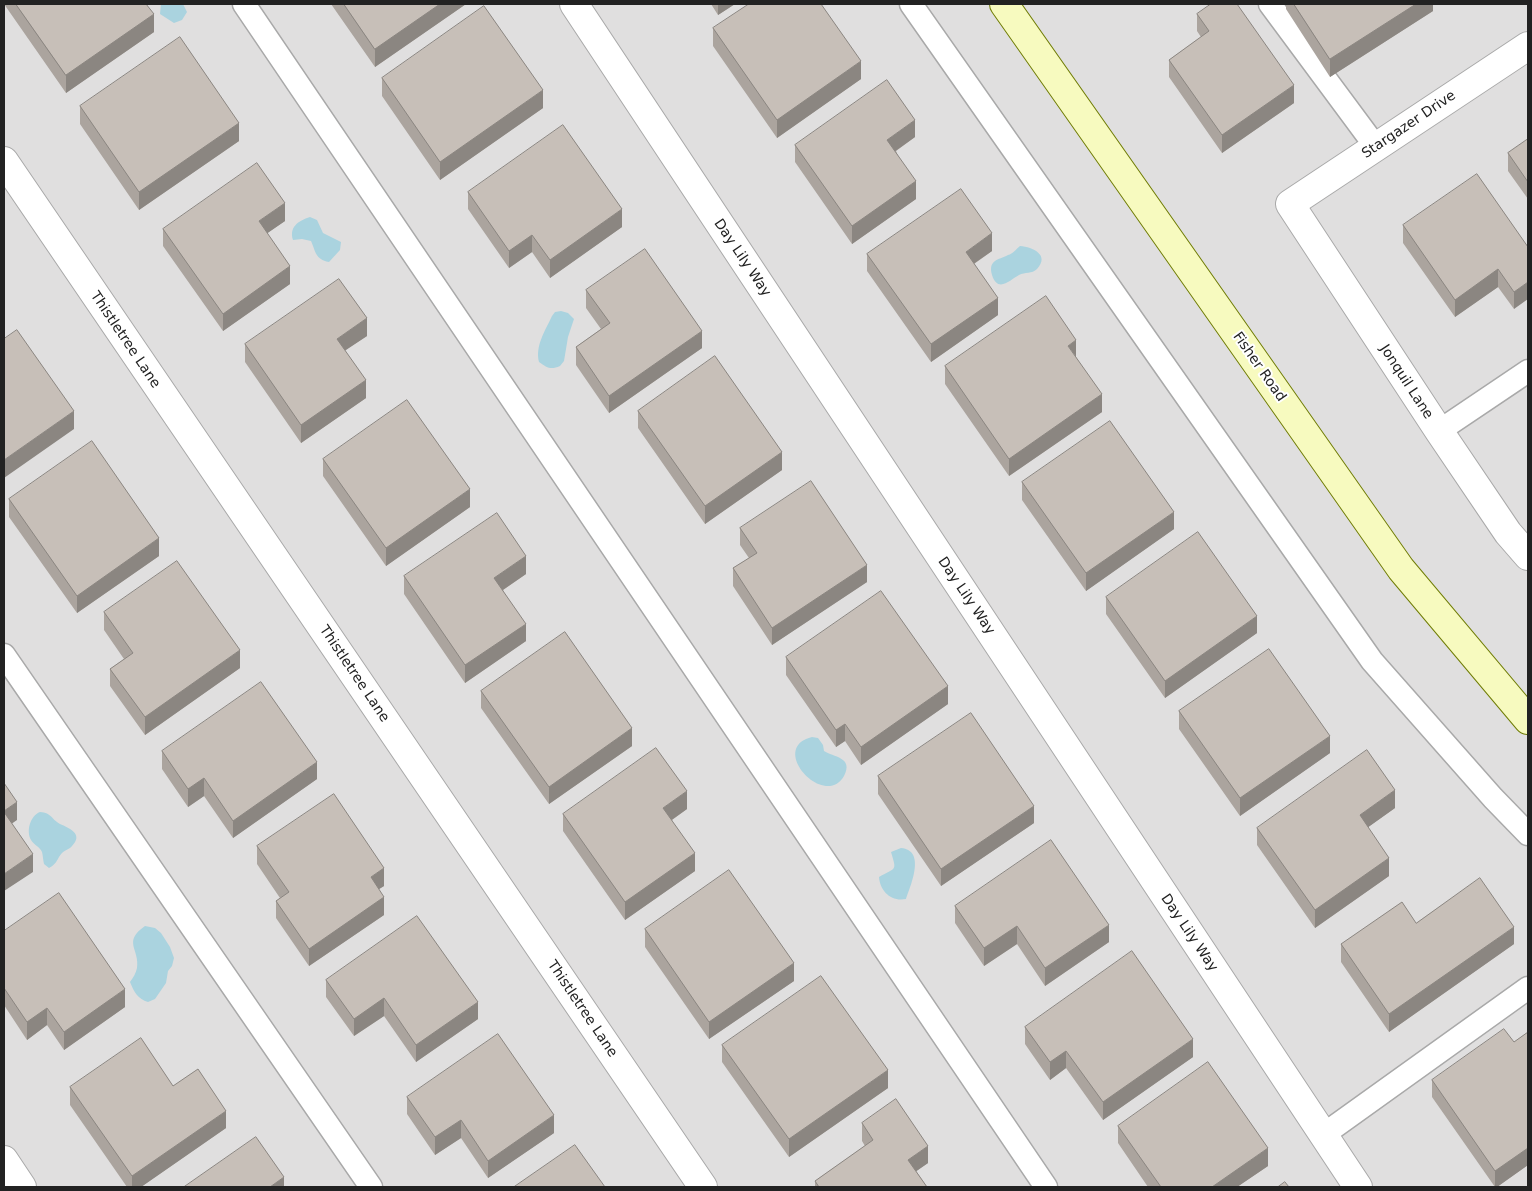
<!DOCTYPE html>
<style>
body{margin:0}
#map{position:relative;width:1532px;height:1191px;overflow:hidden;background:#f2efe9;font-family:"DejaVu Sans",sans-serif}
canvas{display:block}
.frame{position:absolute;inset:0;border:5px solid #222;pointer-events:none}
</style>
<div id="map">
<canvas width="1532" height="1191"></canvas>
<div class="frame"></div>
</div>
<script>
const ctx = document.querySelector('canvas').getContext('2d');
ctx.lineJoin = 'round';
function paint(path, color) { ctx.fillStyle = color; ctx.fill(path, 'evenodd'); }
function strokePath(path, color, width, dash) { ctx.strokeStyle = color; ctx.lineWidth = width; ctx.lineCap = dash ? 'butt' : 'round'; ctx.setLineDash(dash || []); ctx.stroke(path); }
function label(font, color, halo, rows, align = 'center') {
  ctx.font = font + ' "DejaVu Sans",sans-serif'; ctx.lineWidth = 4; ctx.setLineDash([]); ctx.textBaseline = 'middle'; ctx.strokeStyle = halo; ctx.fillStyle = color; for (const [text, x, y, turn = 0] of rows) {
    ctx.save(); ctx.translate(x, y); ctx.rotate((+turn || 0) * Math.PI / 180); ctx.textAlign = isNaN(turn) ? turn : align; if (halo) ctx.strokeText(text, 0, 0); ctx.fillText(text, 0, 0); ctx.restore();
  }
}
paint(new Path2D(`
 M4,4h1524v1183h-1524z`), '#e0dfdf');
paint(new Path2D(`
 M161,4h22l4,8 -5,8 -8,3 -14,-9z
 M310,217l7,3 6,13 18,9 -1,8 -11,12c-14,-3 -13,-10 -18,-21l-9,-2 -9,1c-4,-13 5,-19 17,-23z
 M1020,246c13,1 30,9 17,23 -5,5 -12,3 -18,6 -8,4 -21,19 -27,0 -4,-15 6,-15 16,-20 5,-1 8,-6 12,-9z
 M561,311l7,2 6,6 -6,18 -4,24 -4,5c-9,4 -13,2 -21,-4 -4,-16 6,-31 13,-46l3,-4z
 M812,737l6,1 5,7 1,6c9,6 30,6 20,25 -19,34 -77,-28 -32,-39z
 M40,812c12,1 11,7 20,12 9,4 24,10 12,22 -2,3 -7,4 -10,7 -5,5 -4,10 -13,15l-5,-4c-1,-4 -1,-8 -2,-12 -2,-5 -8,-7 -11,-12 -5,-9 -1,-24 9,-28z
 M901,848c25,2 10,37 5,51 -15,3 -26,-8 -27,-22 17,-10 18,-5 12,-25z
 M145,926l10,2 6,5 9,14 4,11 -2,8 -4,5 -2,12 -11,16 -7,3c-10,-3 -14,-10 -18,-20 3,-4 6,-9 7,-14 3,-19 -15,-26 8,-42z`), '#aad3df');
const lane = new Path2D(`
 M244,4l802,1183
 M911,4l461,657 121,137 35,36
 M1270,4l106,143
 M1439,431l89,-60
 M4,655l367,532
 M1323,1135l205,-147`);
const street = new Path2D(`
 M574,4l784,1183
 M1528,46l-238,158 149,227 69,102 20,23
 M4,161l699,1026
 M4,1160l18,27`);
const secondary = new Path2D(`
 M1004,4l397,565 127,151`);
strokePath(lane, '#a9a9a9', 25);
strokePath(street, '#a9a9a9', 30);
strokePath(secondary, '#707d05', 30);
strokePath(lane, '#fff', 22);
strokePath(street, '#fff', 28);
strokePath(secondary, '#f7fabf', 28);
paint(new Path2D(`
 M4,4h142l8,28 -88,61z
 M331,4h135l-91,63z
 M711,4h24l-17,11z
 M1286,4h147v7l-103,66 -44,-68z
 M1197,14l97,89 -72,50 -53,-76v-17l32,-23 -4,-6z
 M713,28l148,51 -84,59 -64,-92z
 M382,78l161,30 -103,72 -58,-84z
 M80,106l159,35 -100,69 -59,-86z
 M915,137l-19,14 20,48 -64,45 -57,-82v-17z
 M1528,139v60l-20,-28v-18z
 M468,192l154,35 -72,51 -18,-26 -23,16 -41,-59z
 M285,221l-18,12 23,51 -67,47 -60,-85v-17z
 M1403,225l125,22 -14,62 -16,-22 -43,30 -52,-74z
 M992,251l-18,13 24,51 -67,47 -64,-91v-17z
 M586,290l116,58 -93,65 -33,-48v-18l25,-18 -15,-21z
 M367,336l-22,14 21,48 -65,45 -56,-81v-18z
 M1076,357l26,55 -93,64 -64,-92v-18z
 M638,411l144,59 -77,54 -67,-96z
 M323,459l147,48 -84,59 -63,-90z
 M1022,482l152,47 -88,62 -64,-91z
 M9,499l150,57 -82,57 -68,-96z
 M740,528l127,54 -95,63 -39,-59v-18l16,-10 -9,-13z
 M526,574l-23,16 23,51 -61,42 -61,-89v-18z
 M1106,597l151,36 -92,65 -59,-84z
 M104,612l136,56 -95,67 -35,-49v-17l14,-10 -20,-29z
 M786,657l162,47 -87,61 -16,-24 -9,6 -50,-72z
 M481,691l151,55 -83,58 -68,-96z
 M1179,711l151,42 -90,63 -61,-87z
 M162,751l155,28 -84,59 -29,-42 -16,11 -26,-38z
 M878,776l156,47 -93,63 -63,-92z
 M1395,808l-27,19 21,49 -74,52 -58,-83v-17z
 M687,809l-15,11 23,51 -70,49 -62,-89v-17z
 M257,846l127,40 -5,3 5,26 -75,51 -33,-48v-17l4,-3 -23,-34z
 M955,906l154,36 -64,44 -28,-42 -33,22 -29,-43z
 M1416,923l98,21 -125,88 -48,-70v-18z
 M645,929l149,52 -85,58 -64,-92z
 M4,931l121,76 -61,43 -17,-25 -20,15 -23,-35z
 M326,980l152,39 -62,43 -32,-46 -30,20 -28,-39z
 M1025,1027l168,30 -90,63 -37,-52 -16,12 -25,-36z
 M1528,1032v133l-31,22h-2l-63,-90v-17l82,-38z
 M722,1045l166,43 -99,69 -67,-95z
 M173,1086l53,42 -85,59h-14l-57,-82v-18z
 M407,1097l147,36 -66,45 -27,-40 -26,17 -28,-41z
 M862,1123l66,40 -12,8 11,16h-112v-6l50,-35 -3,-5z
 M1118,1126l150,40 -31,21h-89l-30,-44z`), '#aba49e');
paint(new Path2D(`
 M440,4h26l-91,63v-18z
 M718,4h17l-17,11z
 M1416,4h17v7l-103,66v-18z
 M154,14v18l-88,61v-18z
 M861,61v18l-84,59v-18z
 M1294,85v18l-72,50v-18z
 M543,90v18l-103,72v-18z
 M915,120v17l-28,20v-17z
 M239,123v18l-100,69v-18z
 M916,181v18l-64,45v-18z
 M285,203v18l-26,18v-18z
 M622,209v18l-72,51v-18z
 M992,233v18l-26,18v-17z
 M532,235v17l-23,16v-17z
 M290,266v18l-67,47v-17z
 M1498,269v18l-43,30v-17z
 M1528,282v17l-14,10v-17z
 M998,298v17l-67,47v-18z
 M367,318v18l-30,20v-17z
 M702,331v17l-93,65v-17z
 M1076,340v17l-8,-11z
 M366,380v18l-65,45v-18z
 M1102,394v18l-93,64v-17z
 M74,411v18l-70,49v-18z
 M782,452v18l-77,54v-18z
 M470,489v18l-84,59v-18z
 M1174,512v17l-88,62v-18z
 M159,538v18l-82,57v-17z
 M526,556v18l-32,22v-18z
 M867,565v17l-95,63v-17z
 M1257,616v17l-92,65v-17z
 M526,624v17l-61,42v-18z
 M240,650v18l-95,67v-18z
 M948,686v18l-87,61v-18z
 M845,724v17l-9,6v-17z
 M632,728v18l-83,58v-17z
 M1330,736v17l-90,63v-18z
 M317,762v17l-84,59v-17z
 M204,778v18l-16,11v-18z
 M1395,790v18l-35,25v-18z
 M687,791v18l-24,17v-18z
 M17,802v18l-13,9v-18z
 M1034,806v17l-93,63v-17z
 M695,853v18l-70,49v-18z
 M33,854v18l-29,19v-17z
 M1389,858v18l-74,52v-18z
 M384,868v18l-13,8v-17z
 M384,897v18l-75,51v-17z
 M1109,925v17l-64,44v-18z
 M1017,926v18l-33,22v-18z
 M1514,927v17l-125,88v-18z
 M794,963v18l-85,58v-17z
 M125,989v18l-61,43v-18z
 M384,998v18l-30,20v-17z
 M478,1002v17l-62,43v-17z
 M47,1008v17l-20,15v-18z
 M1193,1039v18l-90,63v-18z
 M1066,1051v17l-16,12v-18z
 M888,1070v18l-99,69v-18z
 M226,1111v17l-85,59h-9v-11z
 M554,1115v18l-66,45v-17z
 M461,1120v18l-26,17v-18z
 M928,1146v17l-20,14v-17z
 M1268,1148v18l-31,21h-25z
 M1528,1148v17l-31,22h-2v-16z
 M284,1177v10h-14z`), '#8b8681');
const building = new Path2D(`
 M16,4h130l8,10 -88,61z
 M344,4h96l-65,45z
 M749,4h72l40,57 -84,59 -64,-92z
 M1211,4h26l57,81 -72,50 -53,-75 40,-29 -12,-17z
 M1294,4h122l-86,55z
 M484,6l59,84 -103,72 -58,-84z
 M180,37l59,86 -100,69 -59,-86z
 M887,80l28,40 -28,20 29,41 -64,45 -57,-81z
 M563,125l59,84 -72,51 -18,-25 -23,16 -41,-59z
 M1528,139v43l-20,-29z
 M257,163l28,40 -26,18 31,45 -67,48 -60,-85z
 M1477,174l51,73v35l-14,10 -16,-23 -43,31 -52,-75z
 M961,189l31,44 -26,19 32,46 -67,46 -64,-90z
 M645,249l57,82 -93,65 -33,-49 34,-24 -24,-33z
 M339,279l28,39 -30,21 29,41 -65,45 -56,-81z
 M1046,296l30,44 -8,6 34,48 -93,65 -64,-93z
 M17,330l57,81 -70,49v-121z
 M715,356l67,96 -77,54 -67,-95z
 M407,400l63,89 -84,59 -63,-89z
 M1110,421l64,91 -88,61 -64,-91z
 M92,441l67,97 -82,58 -68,-97z
 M811,481l56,84 -95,63 -39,-60 24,-15 -17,-25z
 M497,513l29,43 -32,22 32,46 -61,41 -61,-89z
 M1198,532l59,84 -92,65 -59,-84z
 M177,561l63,89 -95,67 -35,-48 23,-16 -29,-41z
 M881,591l67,95 -87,61 -16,-23 -9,6 -50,-73z
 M565,632l67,96 -83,59 -68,-96z
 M1269,649l61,87 -90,62 -61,-87z
 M261,682l56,80 -84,59 -29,-43 -16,11 -26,-38z
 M971,713l63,93 -93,63 -63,-93z
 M656,748l31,43 -24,17 32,45 -70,49 -62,-88z
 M1367,750l28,40 -35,25 29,43 -74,52 -58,-82z
 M4,783l13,19 -13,9z
 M334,794l50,74 -13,9 13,20 -75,52 -33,-48 13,-9 -32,-46z
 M4,812l29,42 -29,20z
 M1051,840l58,85 -64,43 -28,-42 -33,22 -29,-42z
 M729,870l65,93 -85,59 -64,-93z
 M1480,878l34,49 -125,87 -48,-70 61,-42 14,21z
 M59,893l66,96 -61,43 -17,-24 -20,14 -23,-34v-57z
 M417,916l61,86 -62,43 -32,-47 -30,21 -28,-39z
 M1132,951l61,88 -90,63 -37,-51 -16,11 -25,-35z
 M821,976l67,94 -99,69 -67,-94z
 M1504,1029l10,13 14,-10v116l-33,23 -63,-91z
 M498,1034l56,81 -66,46 -27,-41 -26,17 -28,-40z
 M141,1038l32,48 25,-17 28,42 -94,65 -62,-89z
 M1208,1062l60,86 -56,39h-51l-43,-61z
 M896,1099l32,47 -20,14 19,27h-108l-4,-6 58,-41 -11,-17z
 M256,1137l28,40 -14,10h-86z
 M575,1145l30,42h-91z
 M1285,1182l4,5h-11z`);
paint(building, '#c7bfb8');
strokePath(building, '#8b8681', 1);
label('14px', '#222', '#fff', [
 ["Stargazer Drive",1409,125,-34],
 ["Day Lily Way",742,258,56],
 ["Thistletree Lane",125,340,56],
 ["Fisher Road",1259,367,55],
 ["Jonquil Lane",1406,382,57],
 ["Day Lily Way",966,596,56],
 ["Thistletree Lane",354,674,56],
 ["Day Lily Way",1189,933,56],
 ["Thistletree Lane",582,1009,56]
]);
</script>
